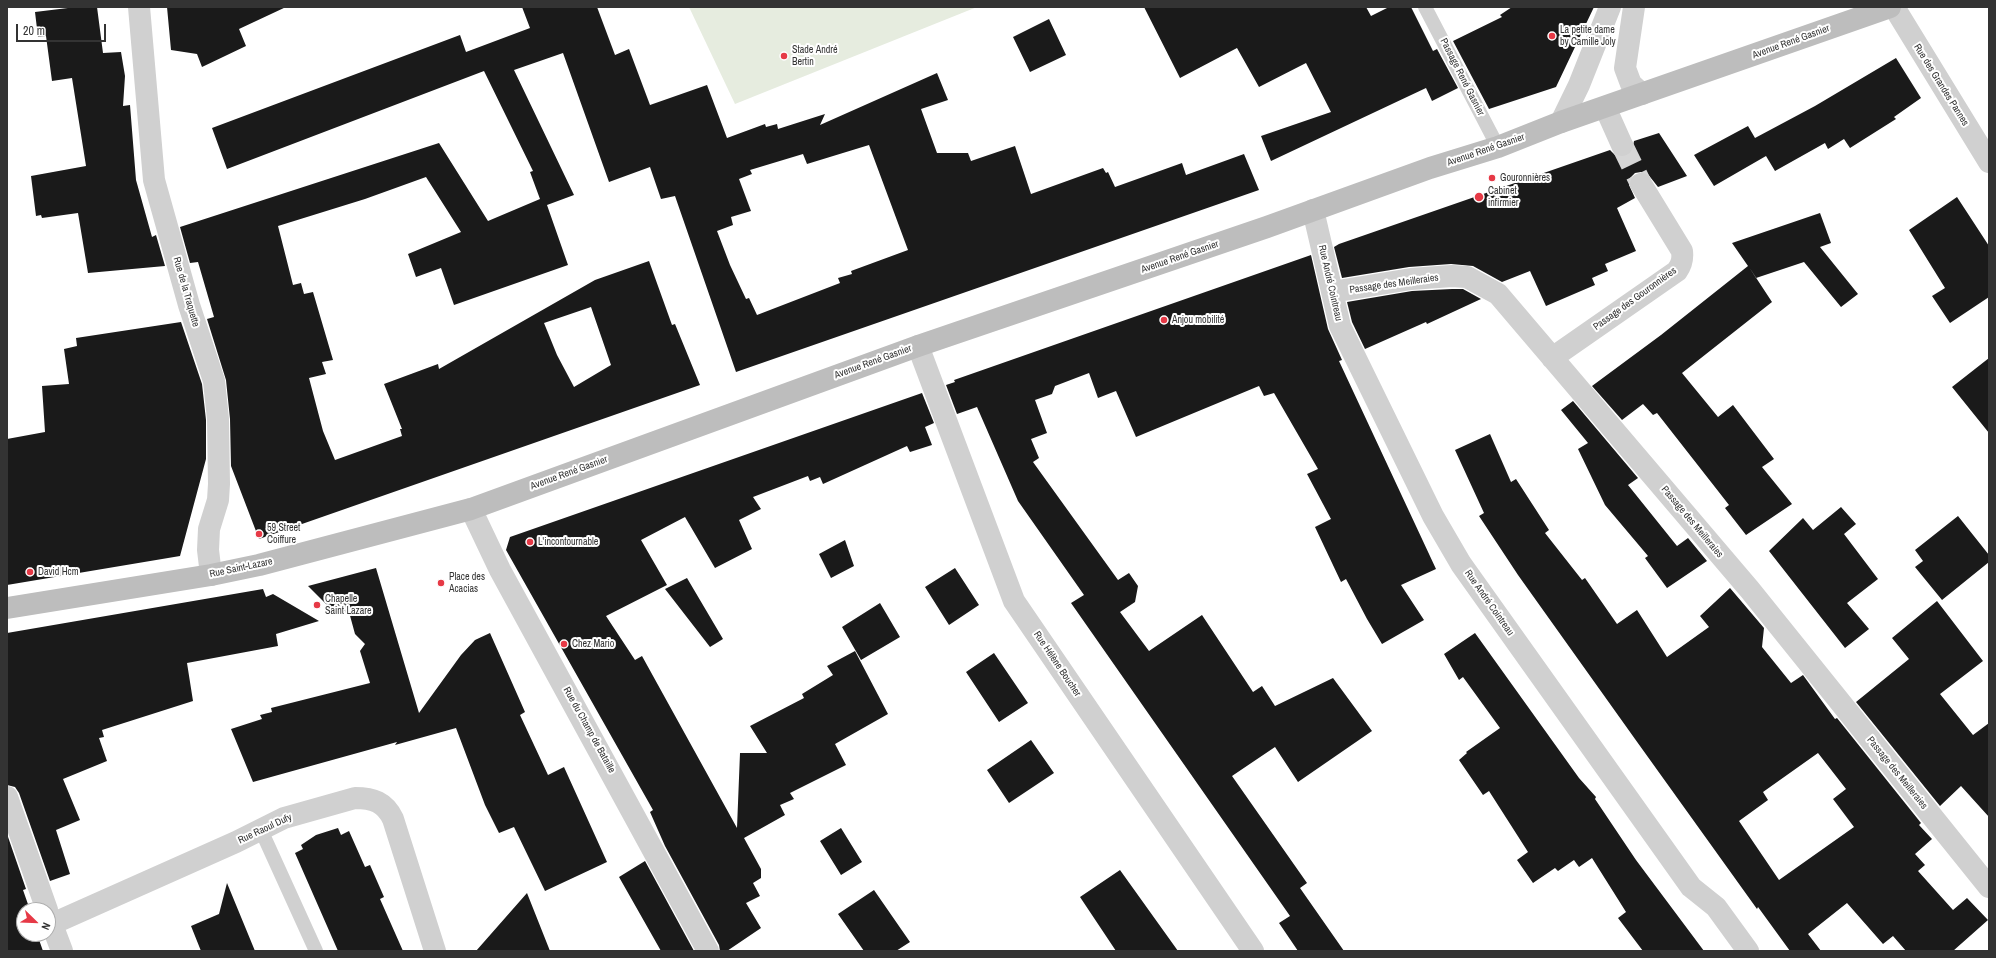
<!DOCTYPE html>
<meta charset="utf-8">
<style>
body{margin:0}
#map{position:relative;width:1996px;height:958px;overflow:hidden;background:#fff;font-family:"Archivo Narrow",sans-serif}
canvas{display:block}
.frame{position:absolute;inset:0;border:8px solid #333;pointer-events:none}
.north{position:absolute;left:16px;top:902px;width:40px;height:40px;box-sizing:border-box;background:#fff;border:1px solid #adadad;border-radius:50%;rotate:113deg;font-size:11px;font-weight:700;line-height:16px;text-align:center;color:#333}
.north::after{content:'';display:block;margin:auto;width:14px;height:18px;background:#e63946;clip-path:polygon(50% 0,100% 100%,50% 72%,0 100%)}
.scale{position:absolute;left:16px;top:24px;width:90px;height:18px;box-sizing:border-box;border:2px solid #333;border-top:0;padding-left:5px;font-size:12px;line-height:14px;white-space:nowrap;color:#333;-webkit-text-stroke:3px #fff;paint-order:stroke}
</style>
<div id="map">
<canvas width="1996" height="958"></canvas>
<div class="frame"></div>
<div class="north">N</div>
<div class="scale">20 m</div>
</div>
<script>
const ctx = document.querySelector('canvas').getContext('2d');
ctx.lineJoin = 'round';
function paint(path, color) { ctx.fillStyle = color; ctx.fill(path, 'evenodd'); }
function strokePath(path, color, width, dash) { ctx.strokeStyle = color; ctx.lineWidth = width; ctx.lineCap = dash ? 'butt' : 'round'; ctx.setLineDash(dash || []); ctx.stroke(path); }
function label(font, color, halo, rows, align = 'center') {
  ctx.font = font + ' "Archivo Narrow",sans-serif'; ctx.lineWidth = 4; ctx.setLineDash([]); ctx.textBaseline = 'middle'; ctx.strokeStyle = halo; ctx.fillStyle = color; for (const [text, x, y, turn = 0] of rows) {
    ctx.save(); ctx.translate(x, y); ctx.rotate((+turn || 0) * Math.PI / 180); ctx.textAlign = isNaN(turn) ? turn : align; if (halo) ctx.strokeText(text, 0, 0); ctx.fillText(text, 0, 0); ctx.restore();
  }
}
paint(new Path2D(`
 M689,7h288l-242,97z`), '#e6ecdf');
paint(new Path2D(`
 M76,7h21l6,46 18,-1 4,24 -2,30 7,-1 6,75 16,57 4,-2 9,31 -77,7 -10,-60 -36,5 -1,-3 -5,1 -5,-40 55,-10 -14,-88 -20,3 -6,-45 -8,1 -3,-25z
 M167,7h119l-47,22 7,17 -44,21 -5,-13 -26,-4z
 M522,7h75l18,48 14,-6 21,56 57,-20 20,53 38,-14 1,3 11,-3 1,5 47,-15 -5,11 117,-52 11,27 -27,9 16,44h31l3,8 44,-15 16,48 72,-26 3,5 2,-1 7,15 67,-24 4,12 58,-21 15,36 -523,182 -61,-176 -14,3 -11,-32 -41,15 -46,-129 -49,17 60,125 -27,10 21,60 -114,40 -13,-37 -25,9 -8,-23 53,-22 -35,-55 -61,22 -87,27 15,59 8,-2 3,11 9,-2 20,68 -11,2 4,12 -17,4 14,53 12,29 67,-24 -2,-7h2l-18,-45 54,-20 1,5 156,-89 54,-19 23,64 3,-1 25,61 -441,154 -28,-73 -1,-47 -4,-39 -19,-61 7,-2 -16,-55 -8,1 -10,-36 259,-84 49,78 52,-22 -10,-27 3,-1 -49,-100 -257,98 -15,-41 248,-93 6,17 64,-24zM869,145l39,105 -57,21 1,3 -14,4 2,5 -83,32 -8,-17 -3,1 -16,-34 -13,-34 16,-6 -2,-8 20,-6 -12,-32 13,-5 -2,-4 53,-16 4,10zM591,307l20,58 -37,22 -17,-32 -13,-32z
 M1144,7h222l5,9 18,-9h22l22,44 4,-2 21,39 -26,13 -6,-13 -155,73 -10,-25 70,-24 -25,-49 -47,24 -22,-39 -57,30z
 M1512,7h82l-38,80 -67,22 -36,-68 49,-24 -2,-2z
 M1049,19l17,36 -36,17 -17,-35z
 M1896,58l25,40 -27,19 2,2 -46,29 -6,-9 -16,10 -3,-6 -50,28 -9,-15 -52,30 -20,-31 54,-29 7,12 60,-32z
 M1659,133l28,43 -29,11 -11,-14 -6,-1 -6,1 -5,5 -1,7 6,13 -18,10 19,43 -31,13 3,7 -16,7 3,7 -49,21 -16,-35 -28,11 -29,-16 -22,-2 -42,3 -67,11 -8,-31 5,-3 271,-94 5,5 5,2h7l5,-5 2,-11z
 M1957,197l32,49v51l-39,26 -18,-27 13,-8 -36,-58z
 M1820,213l11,30 -11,4 38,47 -17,13 -37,-45 -48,16 -7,-11 23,35 -90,71 36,44 15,-12 41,54 -12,8 30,37 -46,31 -21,-27 4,-3 -72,-92 -4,2 -10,-11 -21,16 -30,-34 69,-51 87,-69 -16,-23z
 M1311,255l17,74 14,31 -3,1 97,208 -35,16 23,35 -42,24 -15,-25 -21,-40 -5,3 -26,-55 16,-8 -24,-45 11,-5 -44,-76 -10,3 -5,-10 -123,51 -20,-46 -18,7 -9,-25 -34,13 -3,8 -17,6 12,33 -16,6 8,19 -6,4 85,118 11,-7 9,13 -3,16 -15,10 29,39 53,-36 51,77 9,-6 13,20 58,-28 39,53 -74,51 -23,-35 -43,29 75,107 -7,5 44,63h-46l-19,-28 11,-7 -219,-313 13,-8 -66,-94 -41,-94 -20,7 -11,-29 9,-3 -1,-2z
 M1452,289h11l18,10 -54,25 -1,-2 -61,27 -13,-27 -5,-20 65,-11z
 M181,322l21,62 4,36v39l-26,97 -173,29v-146l38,-7 -3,-46 27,-2 -5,-35 13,-3 -1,-8z
 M1989,358v75l-37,-46z
 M922,393l12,30 -9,4 7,18 -22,7 -3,-6 -84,38 -3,-7 -10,4 -2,-5 -55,21 8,12 -22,11 13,29 -37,19 -30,-51 -44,23 26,45 -61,31 29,44 7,-4 95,172 3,-75h27l-17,-27 54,-28 -2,-4 31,-19 -6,-9 28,-15 33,63 -53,30 11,21 -56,28 4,6 -14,6 5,10 -41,23 17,31v9l-8,5 7,13 -14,7 15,25 -34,23h-7l-1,-6 -54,-99 -15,-34 3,-2 -147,-260 4,-13z
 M1573,401l65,77 -10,7 49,61 11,-8 19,23 -40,27 -22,-30 3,-2 -43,-51 -27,-56 10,-6 -27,-33z
 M1490,434l21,48 5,-3 33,51 -4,3 37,47 3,-2 32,46 20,-14 30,47 42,-30 -9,-11 30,-28 34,40 -2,19 29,36 12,-8 32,44 2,-1 84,105 -2,2 13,14 -17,15 10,11 -7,6 35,39 14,-12 21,22 -35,31h-47l-13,-15 -10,8 -36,-41 -39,31 13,17h-31l-32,-44 -1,2 -122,-170 -117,-164 -39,-59 5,-3 -29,-63zM1818,753l28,36 -13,10 21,28 -75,53 -40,-59 29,-21 -5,-8z
 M1841,507l15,17 -12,10 34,45 -31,24 22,26 -24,19 -76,-97 34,-33 10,12z
 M1958,516l31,39v7l-47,38 -27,-33 8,-6 -8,-11z
 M845,540l9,26 -23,12 -12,-24z
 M376,568l43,145 42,-58 14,-15 15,-7 35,79 -5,3 28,60 16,-8 43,95 -62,29 -31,-64 -15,6 -14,-28 -29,-77 -61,17 2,-3 -144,40 -22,-53 31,-10 -2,-4 12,-3 -1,-4 99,-25 -10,-32 5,-7 -10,-10 -6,-22 -12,3 -29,-29z
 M955,568l24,37 -30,20 -24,-38z
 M687,578l36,61 -13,8 -45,-58z
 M263,589l3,8 7,-3 46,27 -43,13 2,12 -91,17 6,38 -91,29 2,7 -5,1 8,23 -44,18 17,41 -24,10 14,44 -20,7 -31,-88 -4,-6 -8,-2v-152z
 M1937,601l46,60 -43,33 33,41 16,-12v94l-28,-31 -21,20 -84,-104 53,-43 -17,-21z
 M880,603l20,34 -39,23 -19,-33z
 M1475,633l104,145 17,19 -1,2 41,61 68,91h-61l-25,-33 8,-6 -34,-54 -13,9 -5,-7 -16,11 -3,-3 -22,15 -16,-23 11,-8 -39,-61 -6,4 -24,-35 8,-7 -1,-1 34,-24 -37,-51 -4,3 -15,-26z
 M994,653l34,50 -29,19 -33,-50z
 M1031,740l23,33 -45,30 -22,-33z
 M338,828l3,7 8,-4 16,36 5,-2 14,32 -4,2 23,52h-65l-43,-98 8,-4 -2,-4 15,-10z
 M841,828l21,34 -21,13 -21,-34z
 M7,834l19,55 -3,1 7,20h-6v24h13l6,17h-36z
 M645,861l49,90h-33l-42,-74z
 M1120,870l58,81h-62l-36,-54z
 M227,883l28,68h-54l-10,-25 28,-12z
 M874,890l36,52 -14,9h-32l-26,-37z
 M527,893l23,58h-74z`), '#1a1a1a');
strokePath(new Path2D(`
 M1622,145l19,39`), '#d6d6d6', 22, [22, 11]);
strokePath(new Path2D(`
 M1425,7l73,140
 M261,830l55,121`), '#d0d0d0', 14);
strokePath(new Path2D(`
 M139,7l15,173 35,125 25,76 4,38 1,65 -1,16 -9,29 -1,21 3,25
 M1634,7l-9,61 6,16 11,10
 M1894,7l95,155
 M1605,107l17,38
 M1561,122l18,-37 31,-78
 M1313,210l27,116 93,190 28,48 230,323 25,20 32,44
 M1332,292l79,-13 41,-3 15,1 31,17 252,296 239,297
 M918,346l96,255 239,350
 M1552,358l125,-87c5,-7 6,-12 5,-20l-41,-67
 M471,509l29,61 208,381
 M7,797l40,113
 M48,914l14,37
 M52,924l184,-82 48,-24 71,-20c18,0 30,4 38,21l42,132`), '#d0d0d0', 22);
strokePath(new Path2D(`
 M7,608l204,-33 48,-10 212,-56 447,-163 349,-119 163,-59 68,-21 63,-25 329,-115`), '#bdbdbd', 22);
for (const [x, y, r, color] of [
 [1552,36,4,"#e63946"],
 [784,56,4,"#e63946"],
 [1492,178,4,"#e63946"],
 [1479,197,5,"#e63946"],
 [1164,320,4,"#e63946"],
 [259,534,4,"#e63946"],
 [530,542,4,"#e63946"],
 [30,572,4,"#e63946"],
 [441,583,4,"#e63946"],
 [317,605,4,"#e63946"],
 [564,644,4,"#e63946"]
]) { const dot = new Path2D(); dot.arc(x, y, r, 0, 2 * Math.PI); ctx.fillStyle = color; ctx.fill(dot); strokePath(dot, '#fff', 1.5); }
label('10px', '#333', '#fff', [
 ["La petite dame",1560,30],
 ["by Camille Joly",1560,42],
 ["Stade André",792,50],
 ["Bertin",792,62],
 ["Gouronnières",1500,178],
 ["Cabinet",1488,191],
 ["infirmier",1488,203],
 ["Anjou mobilité",1172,320],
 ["59 Street",267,528],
 ["Coiffure",267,540],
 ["L'incontournable",538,542],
 ["David Hcm",38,572],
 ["Place des",449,577],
 ["Acacias",449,589],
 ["Chapelle",325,599],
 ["Saint Lazare",325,611],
 ["Chez Mario",572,644]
], 'left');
label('10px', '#333', '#fff', [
 ["Avenue René Gasnier",1791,42,-20],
 ["Passage René Gasnier",1462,77,63],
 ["Rue des Grandes Pannes",1941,85,58],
 ["Avenue René Gasnier",1486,150,-19],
 ["Avenue René Gasnier",1180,257,-19],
 ["Rue André Cointreau",1330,283,77],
 ["Passage des Meilleraies",1394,284,-8],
 ["Rue de la Traquette",186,292,74],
 ["Passage des Gouronnières",1635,299,-36],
 ["Avenue René Gasnier",873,362,-20],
 ["Avenue René Gasnier",569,473,-20],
 ["Passage des Meilleraies",1692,522,50],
 ["Rue Saint-Lazare",241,568,-12],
 ["Rue André Cointreau",1489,603,55],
 ["Rue Hélène Boucher",1057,664,56],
 ["Rue du Champ de Bataille",589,730,61],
 ["Passage des Meilleraies",1897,773,51],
 ["Rue Raoul Dufy",265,829,-25]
]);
</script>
